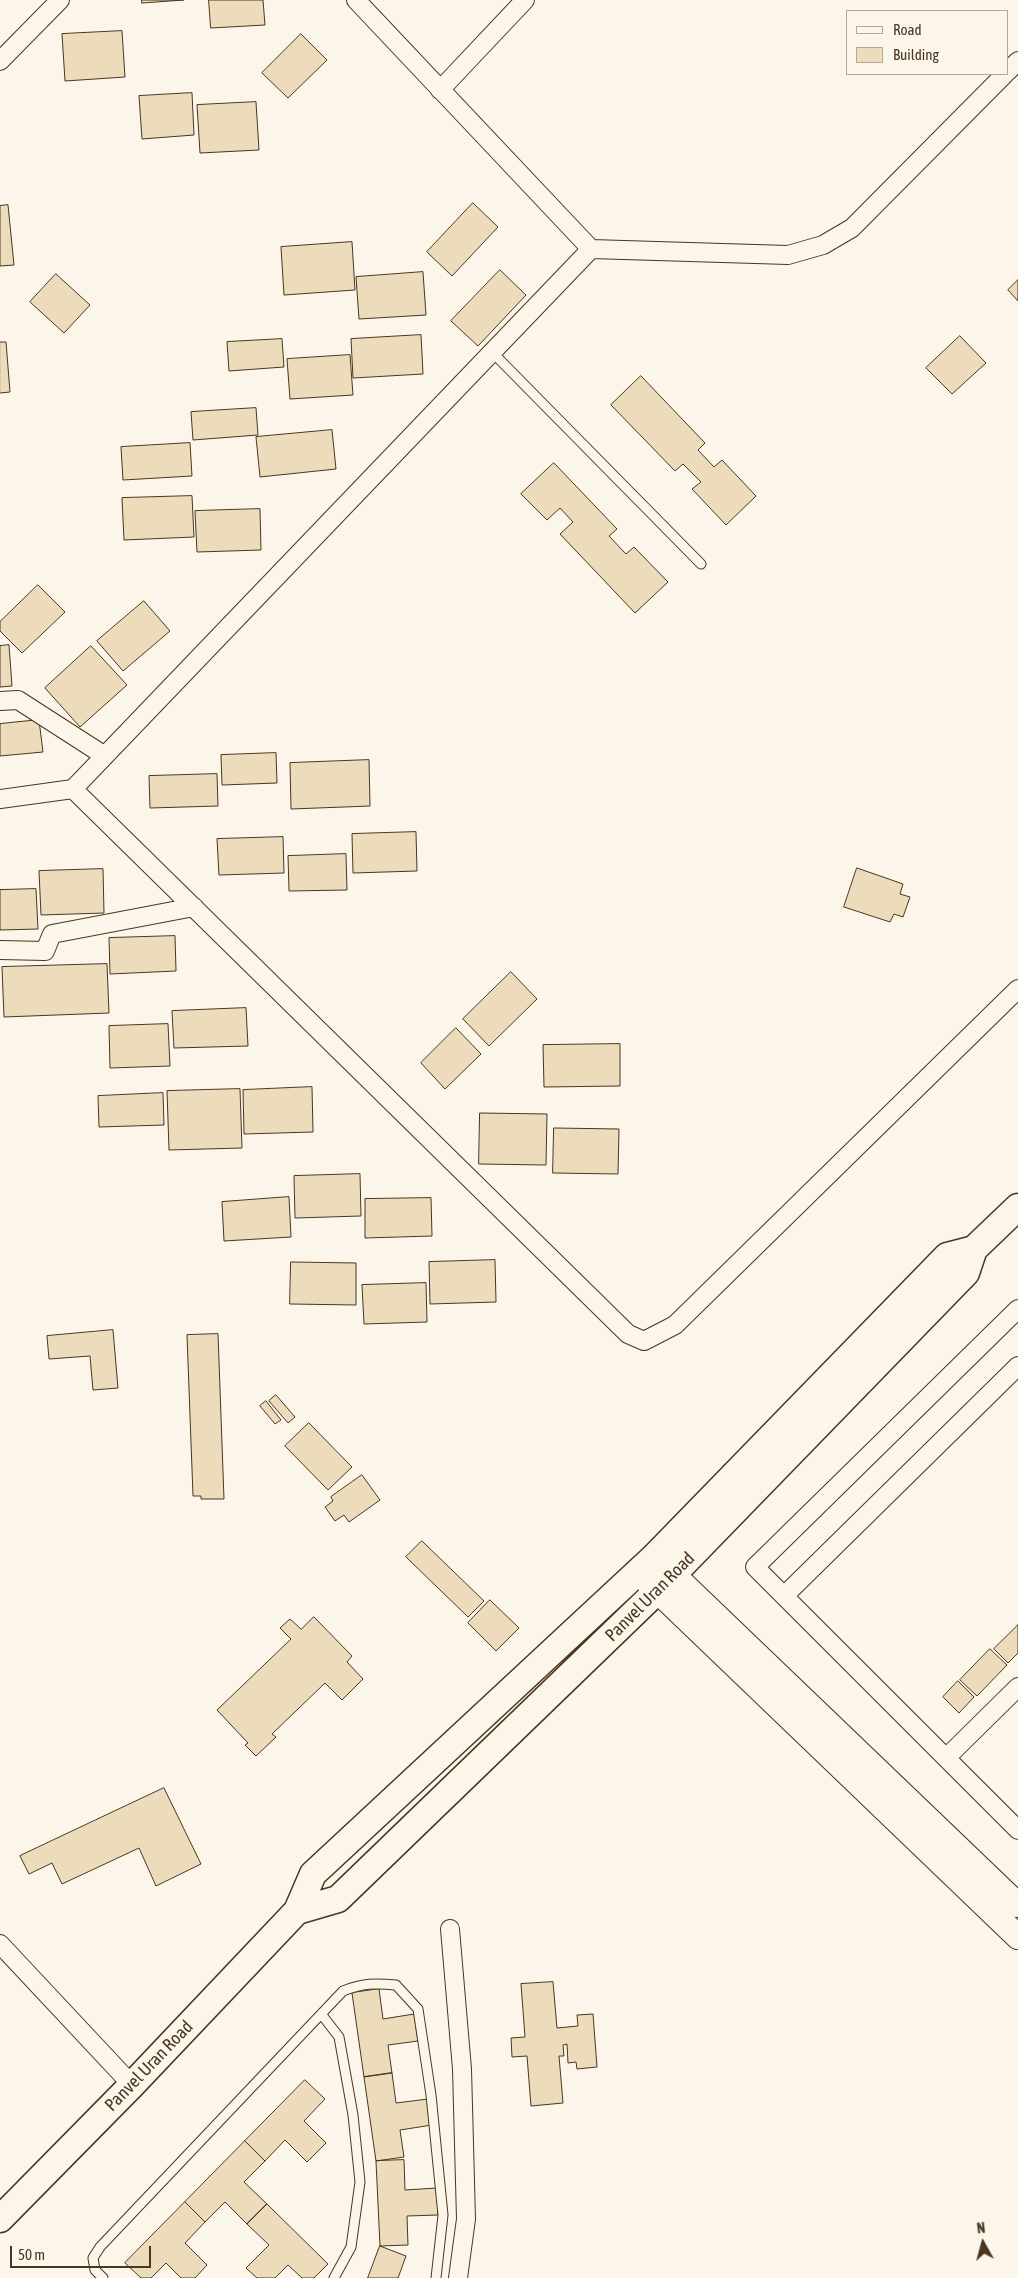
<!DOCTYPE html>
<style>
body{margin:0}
#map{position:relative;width:1018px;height:2278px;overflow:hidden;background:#fbf6e9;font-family:"Asap Condensed",sans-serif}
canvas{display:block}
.legend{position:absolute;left:846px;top:10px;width:162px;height:65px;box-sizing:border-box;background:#fbf6e9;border:1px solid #b4a999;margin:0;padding:6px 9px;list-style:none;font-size:15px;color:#4a3520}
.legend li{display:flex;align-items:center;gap:10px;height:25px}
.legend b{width:25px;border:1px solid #b4a999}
.north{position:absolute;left:958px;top:2218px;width:50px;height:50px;-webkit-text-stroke:4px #fbf6e9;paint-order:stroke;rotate:353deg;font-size:14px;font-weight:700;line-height:20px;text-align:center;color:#4a3520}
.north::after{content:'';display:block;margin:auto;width:18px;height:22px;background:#4a3520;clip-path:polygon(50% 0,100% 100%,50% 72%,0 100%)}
.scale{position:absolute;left:10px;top:2246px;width:141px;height:22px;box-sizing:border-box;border:2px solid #4a3520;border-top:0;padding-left:6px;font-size:15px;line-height:18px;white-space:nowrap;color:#4a3520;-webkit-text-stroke:4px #fbf6e9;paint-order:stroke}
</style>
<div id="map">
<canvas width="1018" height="2278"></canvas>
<ul class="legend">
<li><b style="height:6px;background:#fbf6e9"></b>Road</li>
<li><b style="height:14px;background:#ecdcbc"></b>Building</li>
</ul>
<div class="north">N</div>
<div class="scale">50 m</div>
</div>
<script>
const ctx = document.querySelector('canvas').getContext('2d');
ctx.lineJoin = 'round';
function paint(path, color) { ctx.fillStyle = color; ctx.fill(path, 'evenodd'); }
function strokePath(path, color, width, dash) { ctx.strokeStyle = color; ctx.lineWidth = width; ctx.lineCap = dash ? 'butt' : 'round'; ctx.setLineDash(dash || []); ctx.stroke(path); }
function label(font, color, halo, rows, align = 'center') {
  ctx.font = font + ' "Asap Condensed",sans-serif'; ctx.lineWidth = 4; ctx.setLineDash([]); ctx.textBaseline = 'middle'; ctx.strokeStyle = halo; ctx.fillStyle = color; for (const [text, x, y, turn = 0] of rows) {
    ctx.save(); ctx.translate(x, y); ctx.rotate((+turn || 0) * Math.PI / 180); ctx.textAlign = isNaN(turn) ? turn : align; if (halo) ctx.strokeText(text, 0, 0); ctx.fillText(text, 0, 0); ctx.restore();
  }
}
const building = new Path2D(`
 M142,0h42l-42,3z
 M209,0h54l2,25 -54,3z
 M122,31l3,46 -60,4 -3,-47z
 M301,34l26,26 -39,38 -26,-25z
 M192,93l2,42 -52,4 -3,-43z
 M256,102l3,48 -59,3 -3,-48z
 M473,203l25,24 -46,49 -25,-24z
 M8,205l6,60 -14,1v-60z
 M352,242l3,48 -71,5 -3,-48z
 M500,270l26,25 -48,51 -27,-25z
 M423,272l3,43 -67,4 -3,-42z
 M56,274l34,31 -26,28 -34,-31z
 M1018,280v21l-10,-11z
 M421,335l2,39 -70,4 -2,-39z
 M960,336l26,27 -34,31 -26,-26z
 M282,339l2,28 -55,4 -2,-29z
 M0,342h6l4,50 -10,1z
 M350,355l3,40 -63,4 -3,-40z
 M641,376l64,67 -7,7 16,17 8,-7 34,36 -30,29 -34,-36 9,-7 -18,-18 -8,7 -64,-66z
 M256,408l2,27 -65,5 -2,-28z
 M332,430l4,39 -76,8 -4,-40z
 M190,443l2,33 -69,4 -2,-33z
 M554,463l63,66 -8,7 17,18 8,-7 34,35 -33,31 -75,-79 13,-12 -13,-14 -13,12 -26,-26z
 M192,496l2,41 -70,3 -2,-42z
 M260,509l1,41 -64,2 -2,-41z
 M38,585l27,27 -43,41 -22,-22v-9z
 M144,601l26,30 -47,40 -26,-30z
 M9,645l3,41 -12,1v-41z
 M91,646l36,39 -47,42 -35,-39z
 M39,720l4,32 -43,4v-32z
 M276,753l1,30 -55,2 -1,-30z
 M369,760l1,46 -79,3 -1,-46z
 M217,774l1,32 -68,2 -1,-32z
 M416,832l1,39 -64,2 -1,-39z
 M283,837l1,36 -65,2 -2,-36z
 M346,854l1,36 -58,1 -1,-35z
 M857,868l46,16 -3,10 10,3 -7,20 -9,-3 -4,8 -46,-15z
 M103,869l1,44 -63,2 -2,-44z
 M36,889l2,40 -38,1v-40z
 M175,936l1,35 -66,3 -1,-36z
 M107,964l2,49 -105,4 -2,-50z
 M511,972l26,27 -48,47 -26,-27z
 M246,1008l2,38 -74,2 -2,-37z
 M168,1024l2,42 -60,2 -1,-42z
 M456,1028l25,26 -36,35 -24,-26z
 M620,1044v42l-76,1 -1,-42z
 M312,1087l1,45 -69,2 -1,-44z
 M240,1089l2,59 -73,2 -2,-59z
 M163,1093l1,32 -65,2 -1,-31z
 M480,1113l67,1 -1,51 -67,-1z
 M554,1128l65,1 -1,45 -65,-1z
 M360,1174l1,42 -66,2 -1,-42z
 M289,1197l2,40 -67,4 -2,-39z
 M431,1198l1,38 -67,2v-39z
 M495,1260l1,42 -66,2 -1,-42z
 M291,1262l65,1v42l-66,-1z
 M426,1283l1,39 -63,2 -2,-39z
 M113,1330l5,58 -25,2 -3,-34 -41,3 -2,-23z
 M218,1334l6,165h-23v-3h-8l-6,-161z
 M276,1395l19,22 -7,6 -19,-22z
 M266,1401l15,19 -6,4 -15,-18z
 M309,1423l43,44 -24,23 -43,-44z
 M362,1475l18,25 -31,22 -5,-7 -9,6 -10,-14 8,-6 -2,-4z
 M422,1541l62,60 -16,16 -62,-60z
 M490,1600l29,28 -23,23 -28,-28z
 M314,1617l38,39 -5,6 16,17 -21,21 -17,-17 -53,51 4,3 -20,19 -11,-11 3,-2 -31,-33 74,-71 -11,-11 10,-9 11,10z
 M1018,1625v28l-10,10 -14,-14z
 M990,1649l17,16 -30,31 -17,-16z
 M958,1681l16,16 -15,16 -16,-16z
 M164,1788l37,76 -45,22 -17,-38 -77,36 -10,-21 -23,11 -9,-18z
 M553,1982l4,46 21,-2 -1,-11 16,-1 4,53 -20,2 -1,-7 -8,1 -1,-19 -4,1 1,11h-5l4,47 -32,3 -4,-50 -15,1 -1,-19 14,-1 -4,-53z
 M379,1989l4,30 31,-5 4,27 -30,4 4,28 -28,4 -12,-84z
 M392,2073l4,30 32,-4 4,26 -32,5 4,27 -28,4 -12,-84z
 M305,2080l20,19 -21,22 22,22 -19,19 -22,-22 -20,21 -20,-20z
 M245,2141l20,20 -21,21 23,22 -20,20 -22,-22 -20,20 -20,-20z
 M404,2160l1,30 32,-2 1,27 -31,1 1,29 -28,1 -4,-85z
 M185,2202l20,20 -20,21 22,22 -12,13h-14l-15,-15 -15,15h-10l-16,-15z
 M267,2204l61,60 -14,14h-12l-14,-13 -13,13h-18l-11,-10 23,-23 -22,-21z
 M380,2246l26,10 -8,22h-30z`);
paint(building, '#ecdcbc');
strokePath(building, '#4a3520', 1);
const lane = new Path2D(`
 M492,352l209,212
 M322,2015l17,22 14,78 7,67 -9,65 -17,31
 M103,2278l-8,-8 -2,-12 7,-11 243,-256c19,-8 33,-8 53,-6l22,24 13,86 12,120 -7,63`);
const street = new Path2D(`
 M356,0l235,249 197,6 35,-10 29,-17 153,-154
 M0,61l60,-61
 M1007,72l11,-11
 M440,90l85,-90
 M591,249l-518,540 555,545 16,7 31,-16 343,-336
 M0,701l18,-1 87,56
 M0,799l73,-10
 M0,950l45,1 7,-17 142,-27
 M1018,1309l-263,258 263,263
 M784,1596l234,-230
 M946,1758l72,-71
 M450,1929l12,140 4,150 -8,59
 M0,1944l132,141`);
const secondary = new Path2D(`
 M659,1561l359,344
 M643,1577l375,360`);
const primary = new Path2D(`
 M297,1911l41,-12 320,-309 308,-317 8,-24 44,-42
 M0,2219l132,-134 165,-174 16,-37 341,-317 293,-301 27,-7`);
strokePath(lane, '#4a3520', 11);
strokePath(street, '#4a3520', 20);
strokePath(secondary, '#4a3520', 26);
strokePath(primary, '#4a3520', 29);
strokePath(lane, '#fbf6e9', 9);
strokePath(street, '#fbf6e9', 18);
strokePath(secondary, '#fbf6e9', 24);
strokePath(primary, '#fbf6e9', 26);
label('18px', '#4a3520', '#fbf6e9', [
 ["Panvel Uran Road",650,1597,-45],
 ["Panvel Uran Road",149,2066,-46]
]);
</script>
